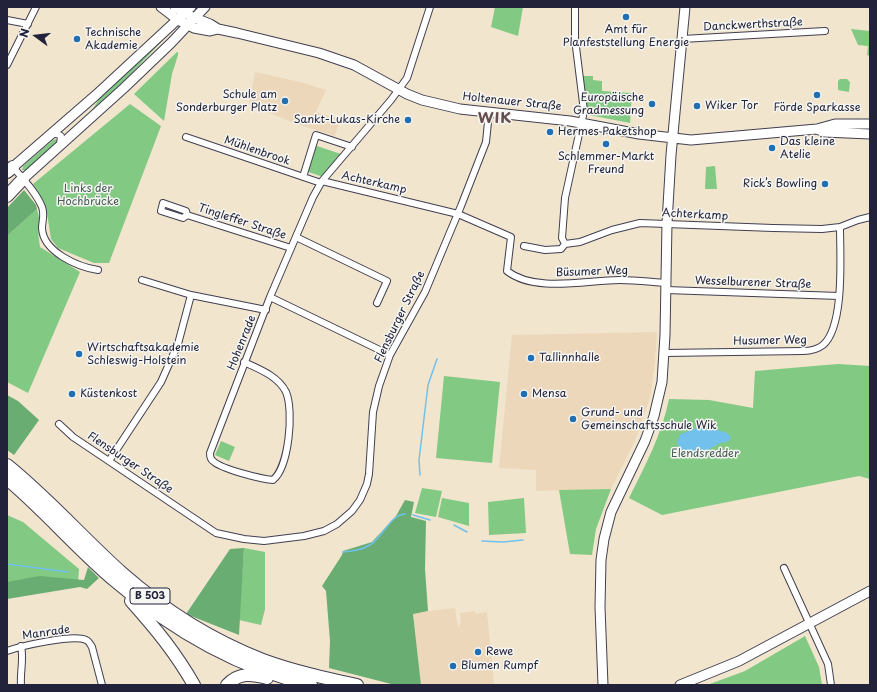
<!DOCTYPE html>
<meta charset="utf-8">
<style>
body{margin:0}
#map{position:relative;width:877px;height:692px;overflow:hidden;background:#f1e5cd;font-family:"Playpen Sans",sans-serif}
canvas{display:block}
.frame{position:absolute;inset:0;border:8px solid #22223b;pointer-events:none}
.north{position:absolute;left:16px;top:16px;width:40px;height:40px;-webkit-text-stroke:3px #f6f6f2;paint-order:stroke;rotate:285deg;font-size:11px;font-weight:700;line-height:16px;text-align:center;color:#22223b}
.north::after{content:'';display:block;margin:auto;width:14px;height:18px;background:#22223b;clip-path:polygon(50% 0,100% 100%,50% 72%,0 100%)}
</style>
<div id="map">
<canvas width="877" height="692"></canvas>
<div class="frame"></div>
<div class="north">N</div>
</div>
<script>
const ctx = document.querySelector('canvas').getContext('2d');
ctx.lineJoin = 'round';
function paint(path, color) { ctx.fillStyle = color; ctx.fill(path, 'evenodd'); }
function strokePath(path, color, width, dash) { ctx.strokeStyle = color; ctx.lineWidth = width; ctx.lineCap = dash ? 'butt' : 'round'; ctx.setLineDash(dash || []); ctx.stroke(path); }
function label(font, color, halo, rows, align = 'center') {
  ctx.font = font + ' "Playpen Sans",sans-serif'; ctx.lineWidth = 3; ctx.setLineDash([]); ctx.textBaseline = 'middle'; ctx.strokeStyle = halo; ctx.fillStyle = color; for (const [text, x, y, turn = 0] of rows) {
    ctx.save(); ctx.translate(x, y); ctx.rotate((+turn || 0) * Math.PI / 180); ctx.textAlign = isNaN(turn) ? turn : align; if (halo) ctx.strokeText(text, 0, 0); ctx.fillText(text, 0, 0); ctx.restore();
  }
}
paint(new Path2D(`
 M255,72l45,10 26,8 -10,22 24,7 -5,17 -38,-12 -48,-19z
 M657,332l-2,31 -5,35 -15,43 -24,48 -75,2v-21l-37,-2 13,-133z
 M455,608l3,20 3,-6 -1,-9 15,-2 1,3 11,-2 7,73h-73l-8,-72z`), '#ecd7ba');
paint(new Path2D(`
 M495,7h28l-5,29 -27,-9z
 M851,29l19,2v25l-3,-1 1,-9 -10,-1z
 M166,34l1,2 -59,62 -17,14 8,-13 10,-12z
 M177,52h1v3l-6,19 -8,47 -30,-27z
 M579,76h14v4l9,1v10l30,2 -2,30 -46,-9z
 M840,79h7l3,3 -1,10 -11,-2v-9z
 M130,104l31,22 -52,137h-15l-36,-15 -7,-9 -5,-32 -13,-23z
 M56,139l1,3 -31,29 -4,-1 1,-4 30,-26z
 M314,145l27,9 -18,23 -17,-6z
 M715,166l2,23h-12l1,-22z
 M37,209l3,12 -2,11 2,15 40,25 -52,121 -21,-11v-146z
 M838,364l32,2v113l-11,-3 -197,39 -33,-17c16,-32 33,-64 40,-99l40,1 44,8 2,-37z
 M444,376l56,6 -8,81 -56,-5z
 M221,441l14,6 -6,14 -14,-6z
 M422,488l20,3 -6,26 -21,-4z
 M611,489l-15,40 -4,26 -22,-1 -11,-64z
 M442,498l27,5v23l-31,-9z
 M524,498l2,35 -37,2 -1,-33z
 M7,515l16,7 56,47 -1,13 -71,10z
 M244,548l21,4v57l-4,16 -22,-5z
 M805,636l14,31 3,18h-115l38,-14z`), '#82c984');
paint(new Path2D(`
 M24,190l12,15 1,4 -30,27v-28z
 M7,395l11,6 21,19 -25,35 -7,-5z
 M405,500l9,2 -3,15 15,4 -1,48 3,42 -15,3 8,71h-26l-66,-17 1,-27 -4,-50 -4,-5 20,-31 1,-4 29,-9 24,-26z
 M244,548l-5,87 -53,-21 44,-65z
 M88,567l11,11 -12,11 -7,-2 -73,12v-17l32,-6 45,4z`), '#69ad72');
paint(new Path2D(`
 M708,427l19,6 4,4 -2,4 -11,3 -20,12 -7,1 -11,-5 -3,-11 4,-7 16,-6z`), '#71c1ec');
strokePath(new Path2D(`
 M420,475l-1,-15 9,-75 9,-26
 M413,515l17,5
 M454,525l13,7
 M482,541l21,1 20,-2
 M343,552c10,-1 19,-2 27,-7 13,-8 20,-30 35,-31
 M7,564l61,8`), '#71c1ec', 1.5);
const street = new Path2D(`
 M7,20l21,4
 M682,39l143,-8
 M7,65l29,-58
 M52,134h5l4,2 -1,8
 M186,137l135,46
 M13,167c10,12 23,25 29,40 3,8 0,14 0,21 1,24 36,39 56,42
 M303,177l13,-42 36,12
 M322,181l136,33 53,23 -4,34c28,22 80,9 113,9 15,0 31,2 46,3
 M187,215l-4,3 -22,-7 2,-8 23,8 1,4 104,33
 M296,237l91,44 -10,22
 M565,244l15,-2 32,-12 28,-7 133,5 49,1 18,-2 18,-7 12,-3
 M565,244l-3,-6 3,-40 19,-87 -9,-72v-32
 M524,246l21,4 16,-1 4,-5
 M142,280l49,15 75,15
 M666,290l173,6
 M270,297l120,58
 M664,353l139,-2c7,0 15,-2 20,-6 22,-19 17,-91 17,-118
 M244,362c15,7 34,14 42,30 8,19 3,75 -13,88 -12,-1 -52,-11 -60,-19 -3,-2 -3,-5 -3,-8l60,-156 43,-100 9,-16 69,-81 16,-22 23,-71
 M59,424l14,13 143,96 28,6 20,2 40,-5 20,-5 13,-7 15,-13 8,-11 7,-16 2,-10 4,-62 6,-26 11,-31 35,-63 36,-86 25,-64 3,-30
 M109,461l52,-79 17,-38 13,-49
 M784,568l44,96 3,21
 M21,646c3,13 -1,26 0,39
 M7,651c14,-5 66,-17 79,-11 3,1 4,4 6,7l10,38`);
const secondary = new Path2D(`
 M161,7l17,13 16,8 16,3 8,-2 19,4 82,20 35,12 53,29 15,6 38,9 110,12 69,13 52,6 126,-11 18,-5h35
 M175,7l15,9 20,8 8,5
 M817,129l7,3 46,2
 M13,167l83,-72 95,-88
 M23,179l101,-91 47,-45 34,-36
 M603,685l-3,-78 1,-47 3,-21 7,-27 34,-71 9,-25 8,-34 3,-47 2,-112 4,-68 14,-148
 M680,685l59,-24 131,-70`);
const highway = new Path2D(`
 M7,172l6,-5
 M7,196l16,-17
 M7,465c41,33 76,73 115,108 42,37 89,67 141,87 30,11 62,18 94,25
 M7,479c38,32 70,70 108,102 57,49 123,87 196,104
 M131,601c25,28 44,51 63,84
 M227,685c12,-13 25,-11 40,-7`);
strokePath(street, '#413f51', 8);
strokePath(secondary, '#413f51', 11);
strokePath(highway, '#413f51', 14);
strokePath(street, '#fff', 6);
strokePath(secondary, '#fff', 9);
strokePath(highway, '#fff', 12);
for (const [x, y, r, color] of [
 [626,17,4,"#1f6fb2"],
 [77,39,4,"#1f6fb2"],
 [817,95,4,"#1f6fb2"],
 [285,101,4,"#1f6fb2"],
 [652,104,4,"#1f6fb2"],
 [697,106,4,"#1f6fb2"],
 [408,120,4,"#1f6fb2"],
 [550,132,4,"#1f6fb2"],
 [606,144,4,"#1f6fb2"],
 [772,148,4,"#1f6fb2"],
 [825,184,4,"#1f6fb2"],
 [79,354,4,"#1f6fb2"],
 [531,358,4,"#1f6fb2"],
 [72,394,4,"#1f6fb2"],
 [524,394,4,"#1f6fb2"],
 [573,419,4,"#1f6fb2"],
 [478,652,4,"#1f6fb2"],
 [453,666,4,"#1f6fb2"]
]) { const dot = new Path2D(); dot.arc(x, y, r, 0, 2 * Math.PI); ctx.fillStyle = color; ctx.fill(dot); strokePath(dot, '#f6f6f2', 1.5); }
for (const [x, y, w] of [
 [150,596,40]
]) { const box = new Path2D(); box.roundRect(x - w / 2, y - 8, w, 16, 3); ctx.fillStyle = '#f6f6f2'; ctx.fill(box); strokePath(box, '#22223b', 1); }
label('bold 10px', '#22223b', null, [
 ["B 503",150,596]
]);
label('11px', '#22223b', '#f6f6f2', [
 ["Danckwerthstraße",753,25,-3],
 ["Holtenauer Straße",512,102,6],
 ["Mühlenbrook",257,151,19],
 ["Achterkamp",374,183,13],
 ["Achterkamp",695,215,3],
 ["Tingleffer Straße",242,222,18],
 ["Büsumer Weg",592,272,-2],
 ["Wesselburener Straße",753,283,2],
 ["Flensburger Straße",400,317,-64],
 ["Husumer Weg",770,341,-1],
 ["Hohenrade",242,343,-68],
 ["Flensburger Straße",130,463,34],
 ["Manrade",46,633,-8]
]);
label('11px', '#22223b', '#f6f6f2', [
 ["Amt für",626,30,"center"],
 ["Planfeststellung Energie",626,43,"center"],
 ["Technische",85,33],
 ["Akademie",85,46],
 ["Schule am",277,95,"right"],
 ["Sonderburger Platz",277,108,"right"],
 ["Europäische",644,98,"right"],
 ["Gradmessung",644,111,"right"],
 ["Wiker Tor",705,106],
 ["Förde Sparkasse",817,108,"center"],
 ["Sankt-Lukas-Kirche",400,120,"right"],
 ["Hermes Paketshop",558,132],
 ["Das kleine",780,142],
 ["Atelie",780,155],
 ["Schlemmer-Markt",606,157,"center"],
 ["Freund",606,170,"center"],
 ["Rick’s Bowling",817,184,"right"],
 ["Wirtschaftsakademie",87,348],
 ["Schleswig-Holstein",87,361],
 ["Tallinnhalle",539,358],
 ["Küstenkost",80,394],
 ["Mensa",532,394],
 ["Grund- und",581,413],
 ["Gemeinschaftsschule Wik",581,426],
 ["Rewe",486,652],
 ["Blumen Rumpf",461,666]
], 'left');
label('11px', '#445c55', '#f6f6f2', [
 ["Links der",88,189],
 ["Hochbrücke",88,202],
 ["Elendsredder",705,454]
]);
ctx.letterSpacing = '1px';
label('bold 15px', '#644d4d', '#f6f6f2', [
 ["WIK",495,119]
]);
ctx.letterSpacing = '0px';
</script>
